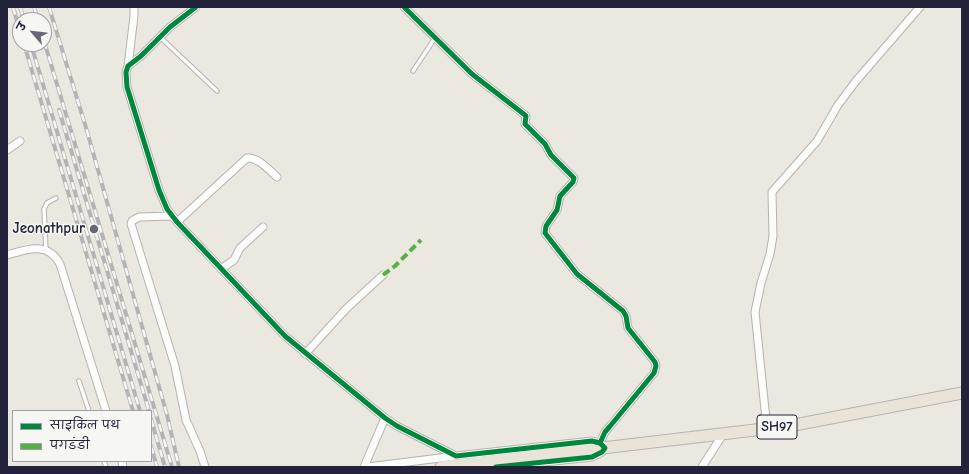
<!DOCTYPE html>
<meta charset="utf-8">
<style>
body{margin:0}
#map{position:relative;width:969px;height:474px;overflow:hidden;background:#ebe8df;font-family:"Comic Neue","Playpen Sans Deva",sans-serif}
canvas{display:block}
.frame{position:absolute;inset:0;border:8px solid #22223b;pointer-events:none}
.legend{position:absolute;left:12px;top:410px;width:140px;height:52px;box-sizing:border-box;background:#f6f6f2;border:1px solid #a1a1a9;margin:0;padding:5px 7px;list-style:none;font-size:12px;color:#22223b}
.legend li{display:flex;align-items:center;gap:8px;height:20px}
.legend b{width:20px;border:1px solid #a1a1a9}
.north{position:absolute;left:12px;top:12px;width:40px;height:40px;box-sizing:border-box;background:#f6f6f2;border:1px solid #a1a1a9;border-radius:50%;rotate:298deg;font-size:11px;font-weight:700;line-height:16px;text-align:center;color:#22223b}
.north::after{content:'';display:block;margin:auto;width:14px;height:18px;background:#686774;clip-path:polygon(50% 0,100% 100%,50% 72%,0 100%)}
</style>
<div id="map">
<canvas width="969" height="474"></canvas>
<div class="frame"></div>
<ul class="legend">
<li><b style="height:5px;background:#00873e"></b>साइकिल पथ</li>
<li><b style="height:5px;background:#55b146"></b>पगडंडी</li>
</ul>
<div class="north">उ</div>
</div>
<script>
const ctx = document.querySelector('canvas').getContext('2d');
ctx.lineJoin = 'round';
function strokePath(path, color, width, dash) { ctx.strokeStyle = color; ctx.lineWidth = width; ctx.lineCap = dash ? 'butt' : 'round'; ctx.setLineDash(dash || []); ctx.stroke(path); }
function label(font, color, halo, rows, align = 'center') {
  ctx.font = font + ' "Comic Neue",sans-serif'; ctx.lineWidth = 3; ctx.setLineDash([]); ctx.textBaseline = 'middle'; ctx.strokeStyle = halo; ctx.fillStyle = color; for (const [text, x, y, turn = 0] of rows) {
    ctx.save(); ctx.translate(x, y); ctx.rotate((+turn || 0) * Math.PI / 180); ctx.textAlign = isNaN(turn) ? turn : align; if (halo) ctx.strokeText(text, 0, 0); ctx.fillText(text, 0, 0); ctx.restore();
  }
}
const lane = new Path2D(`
 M160,37l57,54
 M413,71l22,-33
 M46,251l-2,-42 3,-6 9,-5
 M79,381l10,30
 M104,461l2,6`);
const street = new Path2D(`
 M196,7l-26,20 -29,29 -13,10 -2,6 1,15 32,103 8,19 10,13 108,114 100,82 12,8 59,30 136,-15 8,2 5,5 -3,4 -10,5 -96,10
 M404,7l68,67 53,41 1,1 -1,8 20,20 6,11 23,23 -1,4 -13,14 -3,14 -11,16 -1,7 32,41 46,37 3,5 2,12 27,34 1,4 -2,7 -43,52 -6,7 -5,11
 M128,66l6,-50v-9
 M7,150l13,-9
 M172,216l-33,1 -7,4 -1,3 44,142 11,54 14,31 5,16
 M177,222l70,-64c11,-1 22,12 30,19
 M7,255c20,-6 41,-14 53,9l46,147
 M221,269l13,-9 6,-12 23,-21
 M305,354l41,-45 37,-34
 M767,429l-12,-117 6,-29 9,-29 3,-18 -1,-44 45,-51 21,-36 18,-24 64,-74
 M122,461l1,6
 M364,467l21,-49
 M368,467l88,-11
 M702,467l21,-33`);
const primary = new Path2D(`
 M441,467l348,-41 173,-33`);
strokePath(lane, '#b5b3b0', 5.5);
strokePath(street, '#b5b3b0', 9);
strokePath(primary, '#b5b3b0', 13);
strokePath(lane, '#fcfcfa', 3.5);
strokePath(street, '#fcfcfa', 7);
strokePath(primary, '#eae3d8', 11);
const rail = new Path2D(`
 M13,7l7,25
 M20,7l4,13
 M34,7l4,13
 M49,7l38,124 80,284 12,52
 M44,41l128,426
 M24,44l109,367
 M31,44l109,367
 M59,110l90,301
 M151,419l14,48
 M151,446l6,21`);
strokePath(rail, '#b4b3b5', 4);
strokePath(rail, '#f6f6f2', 2.5, [8]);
strokePath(new Path2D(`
 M383,275l12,-9 26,-26`), '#55b146', 4, [8, 4]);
strokePath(new Path2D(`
 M196,7l-26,20 -29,29 -13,10 -2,6 1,15 32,103 8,19 10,13 108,114 100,82 12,8 59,30 136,-15 8,2 5,5 -3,4 -10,5 -96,10
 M404,7l68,67 53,41 1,1 -1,8 20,20 6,11 23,23 -1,4 -13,14 -3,14 -11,16 -1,7 32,41 46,37 3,5 2,12 27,34 1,4 -2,7 -43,52 -6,7 -5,11`), '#00873e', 5);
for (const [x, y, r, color] of [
 [94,229,5,"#686774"]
]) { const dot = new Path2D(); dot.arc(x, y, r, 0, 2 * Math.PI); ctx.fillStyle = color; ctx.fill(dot); strokePath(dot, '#f6f6f2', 1.5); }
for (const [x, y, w] of [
 [777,427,40]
]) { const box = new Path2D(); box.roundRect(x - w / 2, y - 12, w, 24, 3); ctx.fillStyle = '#f6f6f2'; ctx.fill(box); strokePath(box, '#22223b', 1); }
label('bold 14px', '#22223b', null, [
 ["SH97",777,427]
]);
label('bold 15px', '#22223b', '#f6f6f2', [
 ["Jeonathpur",85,229]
], 'right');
</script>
